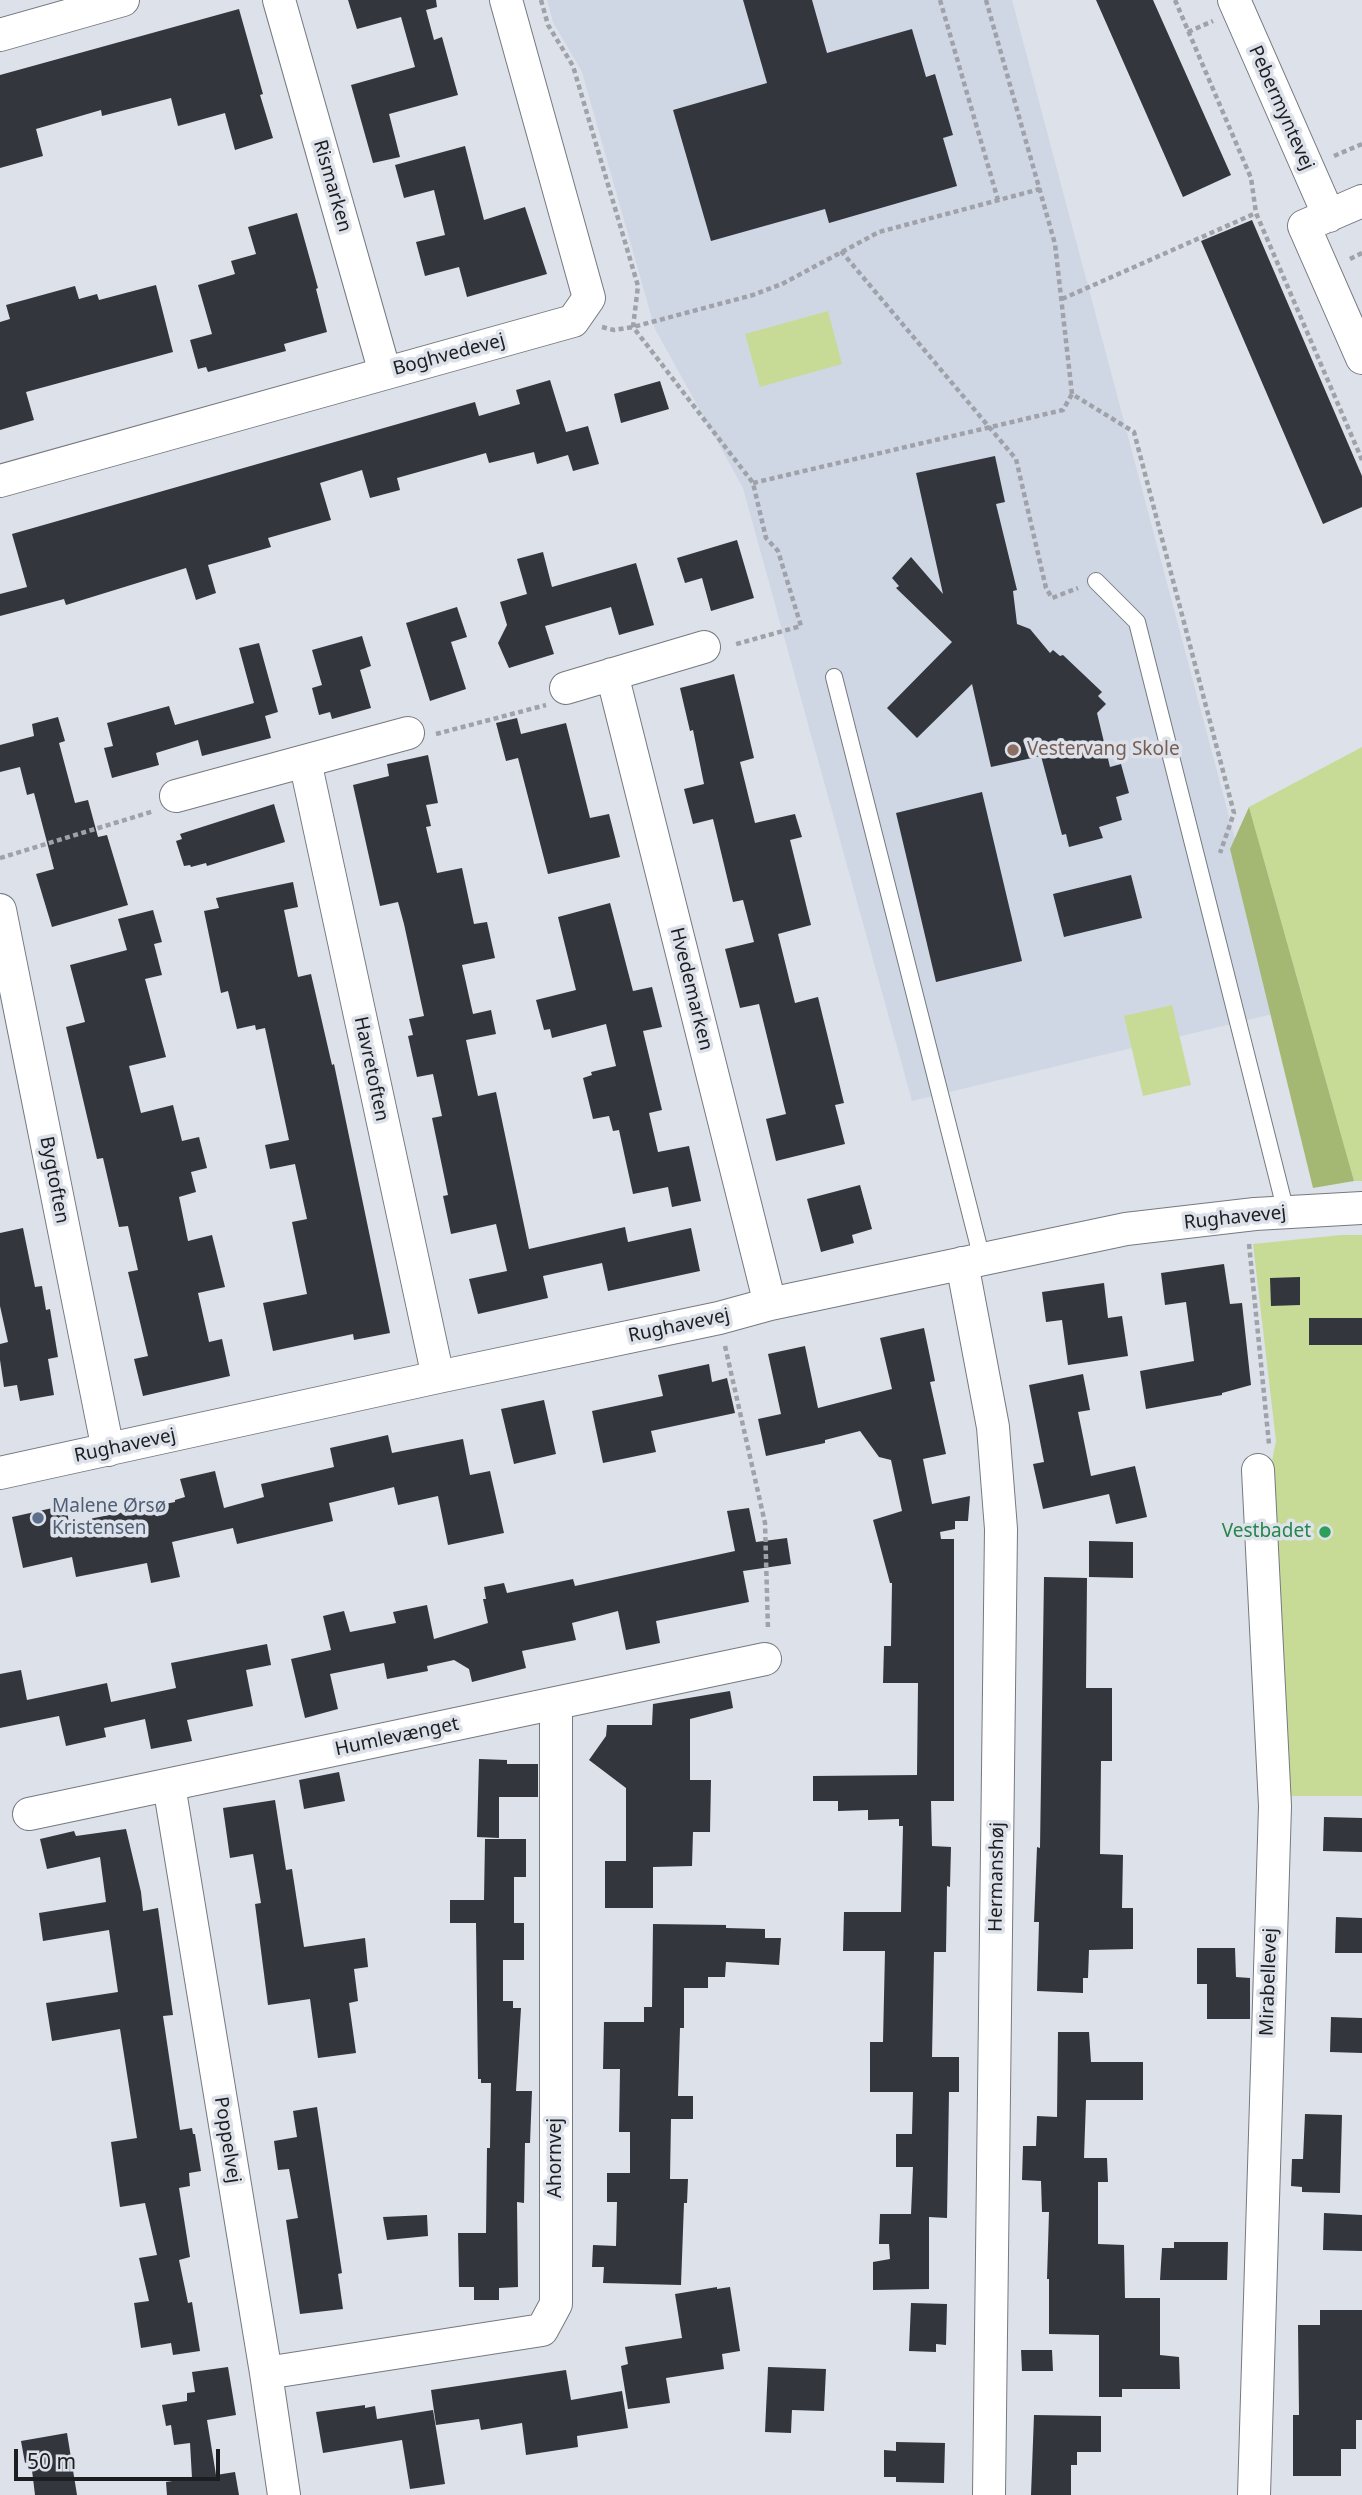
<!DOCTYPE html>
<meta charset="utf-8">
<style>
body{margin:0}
#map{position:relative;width:1362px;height:2495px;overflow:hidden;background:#dde1e9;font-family:"Noto Sans",sans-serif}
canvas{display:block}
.scale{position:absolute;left:14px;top:2449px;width:206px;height:32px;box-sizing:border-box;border:4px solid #1c1e21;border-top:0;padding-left:9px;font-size:21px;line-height:24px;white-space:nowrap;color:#1c1e21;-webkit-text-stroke:5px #dde1e9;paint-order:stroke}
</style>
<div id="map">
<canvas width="1362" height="2495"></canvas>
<div class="scale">50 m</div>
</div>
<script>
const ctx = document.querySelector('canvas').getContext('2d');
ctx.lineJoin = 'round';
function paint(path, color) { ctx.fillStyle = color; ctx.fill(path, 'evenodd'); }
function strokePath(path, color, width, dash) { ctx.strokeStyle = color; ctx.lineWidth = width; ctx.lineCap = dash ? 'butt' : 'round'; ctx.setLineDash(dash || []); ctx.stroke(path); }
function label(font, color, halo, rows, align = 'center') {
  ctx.font = font + ' "Noto Sans",sans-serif'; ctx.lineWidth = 7; ctx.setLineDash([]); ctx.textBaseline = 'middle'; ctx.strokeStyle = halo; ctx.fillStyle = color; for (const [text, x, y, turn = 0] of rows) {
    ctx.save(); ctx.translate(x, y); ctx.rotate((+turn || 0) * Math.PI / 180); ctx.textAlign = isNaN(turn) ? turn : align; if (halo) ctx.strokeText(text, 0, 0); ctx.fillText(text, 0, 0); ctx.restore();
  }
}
paint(new Path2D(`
 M547,0h465l269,1012 -369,89 -169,-613 -88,-159 -73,-257 -29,-50z`), '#cfd7e5');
paint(new Path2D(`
 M828,311l14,53 -82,23 -15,-53z
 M1362,747v434h-8l-105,-374z
 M1172,1005l19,80 -48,11 -19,-80z
 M1341,1235h21v561h-77l2,-62 -17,-263 6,-30 -23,-197z`), '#c7db97');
paint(new Path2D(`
 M1249,807l105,374 -41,7 -83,-339z`), '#a5b873');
paint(new Path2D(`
 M348,0h88l1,7 -11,3 8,30 8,-3 16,58 -69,19 11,43 -27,6 -22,-78 64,-18 -14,-50 -44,12z
 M743,0h69l15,53 85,-24 14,48 9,-3 18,61 -10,3 14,48 -128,37 -4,-14 -114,32 -38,-131 94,-27z
 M1096,0h57l78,175 -48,22z
 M239,9l24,85 -3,1 13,43 -38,12 -10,-37 -47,13 -7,-28 -69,18 -1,-6 -65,19 7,27 -43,12v-93z
 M465,146l19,74 41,-13 22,67 -80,23 -8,-30 -34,9 -9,-34 29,-7 -11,-45 -30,8 -9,-33z
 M297,213l21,75 -2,1 11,43 -43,12 2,7 -78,21 -2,-5 -8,2 -8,-29 22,-6 -14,-49 37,-11 -4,-13 25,-7 -8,-27z
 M1252,220l110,256v31l-39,17 -122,-283z
 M156,285l17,67 -147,40 8,28 -34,10v-108l10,-3 -4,-14 69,-19 4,13 18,-5 2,6z
 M550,380l16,52 22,-6 11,38 -26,7 -5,-16 -31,9 -3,-12 -45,11 -3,-10 -89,25 3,12 -30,8 -8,-28 -42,13 11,37 -63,18 3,9 -63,18 8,28 -20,7 -10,-32 -120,37 -2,-6 -64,17v-22l27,-7 -15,-53 463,-132 4,14 41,-12 -4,-14z
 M660,381l9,28 -48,14 -7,-29z
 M995,456l10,46 -9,2 21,86 -4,1 4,33 13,5 20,24 3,-3 7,6 3,-1 39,37 -4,4 8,8 -9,9 13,54 11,-3 8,29 -13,4 6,23 -23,7 4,11 -34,9 -3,-13 -4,1 -21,-79 -50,11 -19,-83 -55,54 -30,-30 65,-66 -56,-54 3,-2 -7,-8 19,-21 32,37 -27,-121z
 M737,540l17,58 -43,13 -9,-33 -17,5 -8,-25z
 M543,552l9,35 84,-24 18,62 -35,10 -8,-28 -66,19 9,28 -45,14 -11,-25 9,-18 -7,-23 27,-8 -10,-35z
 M457,607l10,30 -16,5 15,47 -36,12 -24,-78z
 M362,636l9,30 -11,4 11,38 -39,11 -2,-7 -11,3 -7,-27 10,-3 -10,-35z
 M259,643l19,69 -13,4 6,22 -69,18 -4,-16 -42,13 3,12 -47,13 -8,-30 9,-2 -6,-23 62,-17 6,19 79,-22 -15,-55z
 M734,674l20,84 -14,4 15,61 40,-9 7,23 -12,3 21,85 -33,9 17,69 23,-6 26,106 -9,2 10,39 -69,17 -10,-42 20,-5 -27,-110 -19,4 -15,-59 29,-7 -11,-42 -10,2 -20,-83 -20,5 -9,-35 20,-5 -11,-54 -3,1 -10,-43z
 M58,717l7,24 -6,2 16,60 13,-3 10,37 9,-2 21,70 -76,22 -16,-53 18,-5 -20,-76 -7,2 -7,-28 -20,5v-27l34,-9 -2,-12z
 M517,718l4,16 45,-11 24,95 19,-4 11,43 -72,17 -30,-116 -12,3 -10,-38z
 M428,755l10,48 -12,2 5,21 -5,1 11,46 25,-5 12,56 13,-2 8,36 -33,7 11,49 18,-4 5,24 -30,6 12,56 18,-4 33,157 96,-22 3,15 63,-14 9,43 -92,20 -6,-28 -59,13 5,22 -70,16 -9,-35 38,-8 -11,-47 -45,10 -8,-38 5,-1 -16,-77 10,-2 -9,-42 -16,3 -9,-41 5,-1 -4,-16 15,-3 -20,-92 -6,-22 -18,4 -27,-121 36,-9 -2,-12z
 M982,792l40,169 -86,21 -40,-169z
 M274,804l11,38 -78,24 -1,-3 -15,4 -1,-2 -6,1 -8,-25 6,-2 -2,-5z
 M1131,875l11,43 -78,19 -11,-43z
 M293,882l5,25 -14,3 14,67 13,-3 21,91 2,-1 56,269 -36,7 -1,-6 -80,17 -10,-48 44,-9 -15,-72 15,-3 -12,-55 -25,5 -5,-24 24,-5 -24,-112 -9,2 -1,-5 -18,4 -9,-38 -7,2 -17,-82 15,-3 -3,-10z
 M610,903l23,88 19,-4 10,40 -19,4 19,79 -13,3 9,39 31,-6 12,55 -29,6 -4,-20 -35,7 -14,-64 -6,1 -4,-15 -16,3 -10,-41 9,-3 -1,-3 25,-6 -10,-42 -54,14 -2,-9 -6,1 -8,-30 40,-10 -18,-73z
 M153,910l9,32 -8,2 8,31 -17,4 21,78 -37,9 12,47 32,-8 9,36 17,-4 8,31 -16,4 5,20 -17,5 9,44 24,-6 13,52 -27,6 11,49 13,-3 8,37 -87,20 -9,-37 14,-3 -20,-84 10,-2 -10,-44 -9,1 -16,-69 -6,1 -31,-132 19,-5 -15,-57 57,-15 -9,-31z
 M860,1185l12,44 -20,6 2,8 -33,9 -14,-53z
 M23,1228l12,59 7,-1 4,24 4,-1 8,48 -10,2 6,36 -34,6 -3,-16 -13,2 -4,-27v-16l8,-2 -8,-36v-73z
 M1224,1264l6,40 12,-1 9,82 -29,8v2l-76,14 -6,-38 54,-10 -8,-59 -21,3 -4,-32z
 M1300,1277v28l-29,1 -1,-28z
 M1104,1283l4,35 14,-2 6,40 -60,9 -6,-45 -16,2 -4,-30z
 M1309,1318h53v27h-53z
 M924,1328l11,53 -5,1 16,72 -23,5 9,45 38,-8 -2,25h-13v8l-15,3 1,7h13v262h-23l1,45 19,1 -1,40 -3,-1 -1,66h-12l-2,105h27v35h-10l-2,126 -18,-1v72l-56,1v-28l17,-3 -1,-15h-10l1,-30h31l2,-47h-17v-33h16l1,-42h-43v-50h13l2,-91h-42l1,-39h57l2,-86h-4v-7l-31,1v-10l-30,1v-10h-25v-25l104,-1 1,-92h-35l1,-37h7l1,-63h-2l-17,-63 29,-9 -11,-51 -12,-3 -19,-26 -35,9v3l-59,13 -8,-37 23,-5 -13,-60 37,-8 13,62 74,-19 -12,-51z
 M709,1364l3,18 15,-4 8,35 -84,18 5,21 -53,11 -11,-52 71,-15 -5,-21z
 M1083,1374l7,36 -12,2 13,64 44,-10 12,51 -31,7 -7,-30 -66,15 -10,-45 11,-2 -15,-77z
 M544,1400l12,54 -42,10 -13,-55z
 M388,1435l4,18 71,-14 7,36 20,-4 14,62 -56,12 -10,-49 -40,9 -4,-18 -65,16 4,18 -96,23 -4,-16 -61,14 8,35 -29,6 -4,-20 -71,14 -4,-20 -49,11 -11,-51 54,-12 3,18 106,-21v-2l10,-3 -5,-18 35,-8 9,37 40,-11 -3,-13 73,-17 -4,-19z
 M749,1508l7,34 31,-4 4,26 -48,7 6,31 -93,19 4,22 -34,7 -8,-39 -46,12 4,17 -54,11 4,17 -54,14 -3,-13 -15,-9 -27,6 1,5 -41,8 -3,-16 -54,11 8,35 -33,9 -14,-59 40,-9 -8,-34 21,-5 6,21 46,-9 -3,-11 34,-7 7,34 54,-16 -5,-24h3l-2,-12 20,-4 3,10 66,-14 2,7 160,-35 -8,-40z
 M1089,1541l44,1v36l-44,-1z
 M1044,1577l43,1 -1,110h26v73h-11l-1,93 23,1 -1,53h11v41l-44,1 -1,28h-5v15l-46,-2 2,-69h-5l3,-75 3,1z
 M267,1644l4,21 -25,5 7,36 -66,14 5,21 -41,8 -6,-30 -41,9 2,9 -40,9 -7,-30 -59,12v-54l21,-4 6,30 80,-17 4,19 65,-14 -5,-25z
 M730,1691l3,17 -43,11v61h21l-1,52h-17l-1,34 -39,1v41h-48v-47h21v-73l-37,-28 17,-24 1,-11h45l1,-21z
 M479,1759l28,1v4h31v33h-39v41l-22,-1z
 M339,1772l6,29 -41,8 -5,-29z
 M275,1800l11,70 6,-1 12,78 61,-9 3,29 -14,2 4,32 -9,2 7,50 -38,5 -8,-59 -42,6 -13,-101 6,-1 -8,-49 -23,4 -7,-50z
 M1324,1817l38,1v34l-39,-1z
 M126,1829l15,63 2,19 15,-3 15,107 -10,1 17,114 12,-2 1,6h2l6,37 -12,2 1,13 -11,2 11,69 -11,3 9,43 4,-1 8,49 -27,4 -2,-12 -30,5 -7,-45 15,-2 -10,-43 18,-3 -12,-52 -25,4 -9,-65 26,-4 -17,-109 -68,12 -6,-38 72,-11 -9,-62 -66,11 -4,-28 67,-11 -6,-45 -53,12 -7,-30 34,-8 2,5z
 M485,1839h41v38h-12v46h10v37h-21v41h10v7h8l-5,83h16l-2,52h-5l-1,60 -7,-1 1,85 -19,1v12h-25v-13h-15l-1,-54h28l1,-85h3l1,-65h-10v-4h-3l-2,-156h-26v-23h34z
 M1336,1917l26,1v35h-27z
 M653,1924l73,1v3l39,1v9h16l-2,27 -53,-3 -1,15h-17v11h-24v40h-4l-2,68h15v23h-22l-1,60h18l-1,24h-3l-3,82 -78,-2 1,-16h-12l1,-22 23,1 1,-44h-10v-29h23v-41h-11l1,-63h-17l1,-47h40v-15h8z
 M1197,1948h38l1,29 14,1v41h-43v-35h-10z
 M1331,2017l31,1v35l-32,-1z
 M1058,2032h31l2,30h52v38h-57l-2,58h23l1,24h-10v62l26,1 1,53h35v57l19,2 1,32h-58v8h-23v-62l-50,-1v-55h-2l2,-67h-7l-1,-31 -19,-1 1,-34h13l1,-30 20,1z
 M317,2107l25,166 -4,1 5,35 -43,5 -14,-94 12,-2 -9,-49 -11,1 -4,-29 23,-4 -4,-26z
 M1305,2114l37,1 -2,78 -38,-1v-5l-11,-1 1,-27h11z
 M1324,2213l38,2v36l-39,-1z
 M427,2215l1,21 -41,4 -4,-23z
 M1174,2242h54l-1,38h-67l2,-32h12z
 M717,2287v2l13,-2 10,64 -18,3 2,15 -58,9 4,25 -42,6 -7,-43 7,-2 -3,-17 57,-9 -7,-44z
 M911,2303l36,1 -1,41 -10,-1v8l-27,-1z
 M1320,2310h42v110h-6v29h-15v27h-48v-61h6l-1,-90h22z
 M1021,2350h31l1,21h-31z
 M228,2367l8,48 -29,5 9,55 19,-3 4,23h-72l-1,-13 26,-4 -2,-35 -16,2 -3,-20 -5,1 -4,-21 25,-4v-8l8,-1 -3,-20z
 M768,2367l58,2 -2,42 -32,-1 -1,23 -26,-1z
 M566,2370l5,30 51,-9 6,37 -51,8 1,11 -52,8 -4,-32 -41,7 -2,-11 -43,6 -5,-35z
 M365,2405v3l10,-2 2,13 56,-9 12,74 -35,5 -8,-49 -79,13 -7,-41z
 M1034,2415l67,1v36h-24v13h-6v30h-40z
 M67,2433l10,62h-42l-4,-33 -6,1 -4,-22z
 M896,2442l49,1 -1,40 -48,-1v-5h-12v-27l12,1z`), '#33363d');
const lane = new Path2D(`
 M1096,581l41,41 149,590
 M834,677l148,582`);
const street = new Path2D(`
 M279,0l106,373
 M1234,0l95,216
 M0,35l123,-35
 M1362,201l-58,25 58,132
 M0,481l573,-160 16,-23 -83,-298
 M612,674l158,630
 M566,688l138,-41
 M305,761l133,616
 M176,796l232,-63
 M0,910l108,540
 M962,1263l31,164 8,102 -12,966
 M0,1473l438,-96 281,-59 51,-14 356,-75 129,-15 107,-6
 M169,1785l97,588 18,122
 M29,1814l736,-155
 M266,2373l276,-43 14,-26v-600
 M1254,2495l21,-689 -17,-336`);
strokePath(lane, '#757980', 18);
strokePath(street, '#757980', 34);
strokePath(new Path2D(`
 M541,0l7,25 25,41 65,220 -5,41 120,156 13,55 12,13 23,75 -68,19
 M940,0l58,200
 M986,0l69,244 17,150 62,38 100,381 -14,40
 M1175,0l76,178 5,35 106,247
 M1188,32l25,-11
 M1334,156l28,-12
 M841,251l175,208 30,129 6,10 26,-10
 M1350,259l12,-6
 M1062,299l194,-86
 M602,327l12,3 19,-3 120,-32 29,-11 97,-52 161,-43
 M753,483l310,-73 9,-16
 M436,734l110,-29
 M0,858l154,-47
 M1249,1244l20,200
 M725,1346l40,177 3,107`), '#9fa2a9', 4.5, [5, 3.5]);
strokePath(lane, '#fff', 16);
strokePath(street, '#fff', 32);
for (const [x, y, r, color] of [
 [1013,750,7,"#8d6e63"],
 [38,1518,7,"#5c6f8a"],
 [1325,1532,7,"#2e9e5b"]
]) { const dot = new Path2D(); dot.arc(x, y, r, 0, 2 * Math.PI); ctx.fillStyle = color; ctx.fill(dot); strokePath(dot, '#dde1e9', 2.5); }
label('19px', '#1c1e21', '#dde1e9', [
 ["Pebermyntevej",1281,108,66],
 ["Rismarken",332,186,74],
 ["Boghvedevej",449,355,-15],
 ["Hvedemarken",691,989,76],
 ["Havretoften",371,1069,78],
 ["Bygtoften",54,1180,79],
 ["Rughavevej",1235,1218,-6],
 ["Rughavevej",679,1326,-12],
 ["Rughavevej",125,1446,-12],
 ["Humlevænget",397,1737,-12],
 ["Hermanshøj",997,1877,-89],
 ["Mirabellevej",1269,1982,-88],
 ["Poppelvej",227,2140,81],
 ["Ahornvej",556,2158,-90]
]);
label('19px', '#785e54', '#dde1e9', [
 ["Vestervang Skole",1027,750]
], 'left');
label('19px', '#4e5e75', '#dde1e9', [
 ["Malene Ørsø",52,1507],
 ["Kristensen",52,1529]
], 'left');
label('19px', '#27864d', '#dde1e9', [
 ["Vestbadet",1311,1532]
], 'right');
</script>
